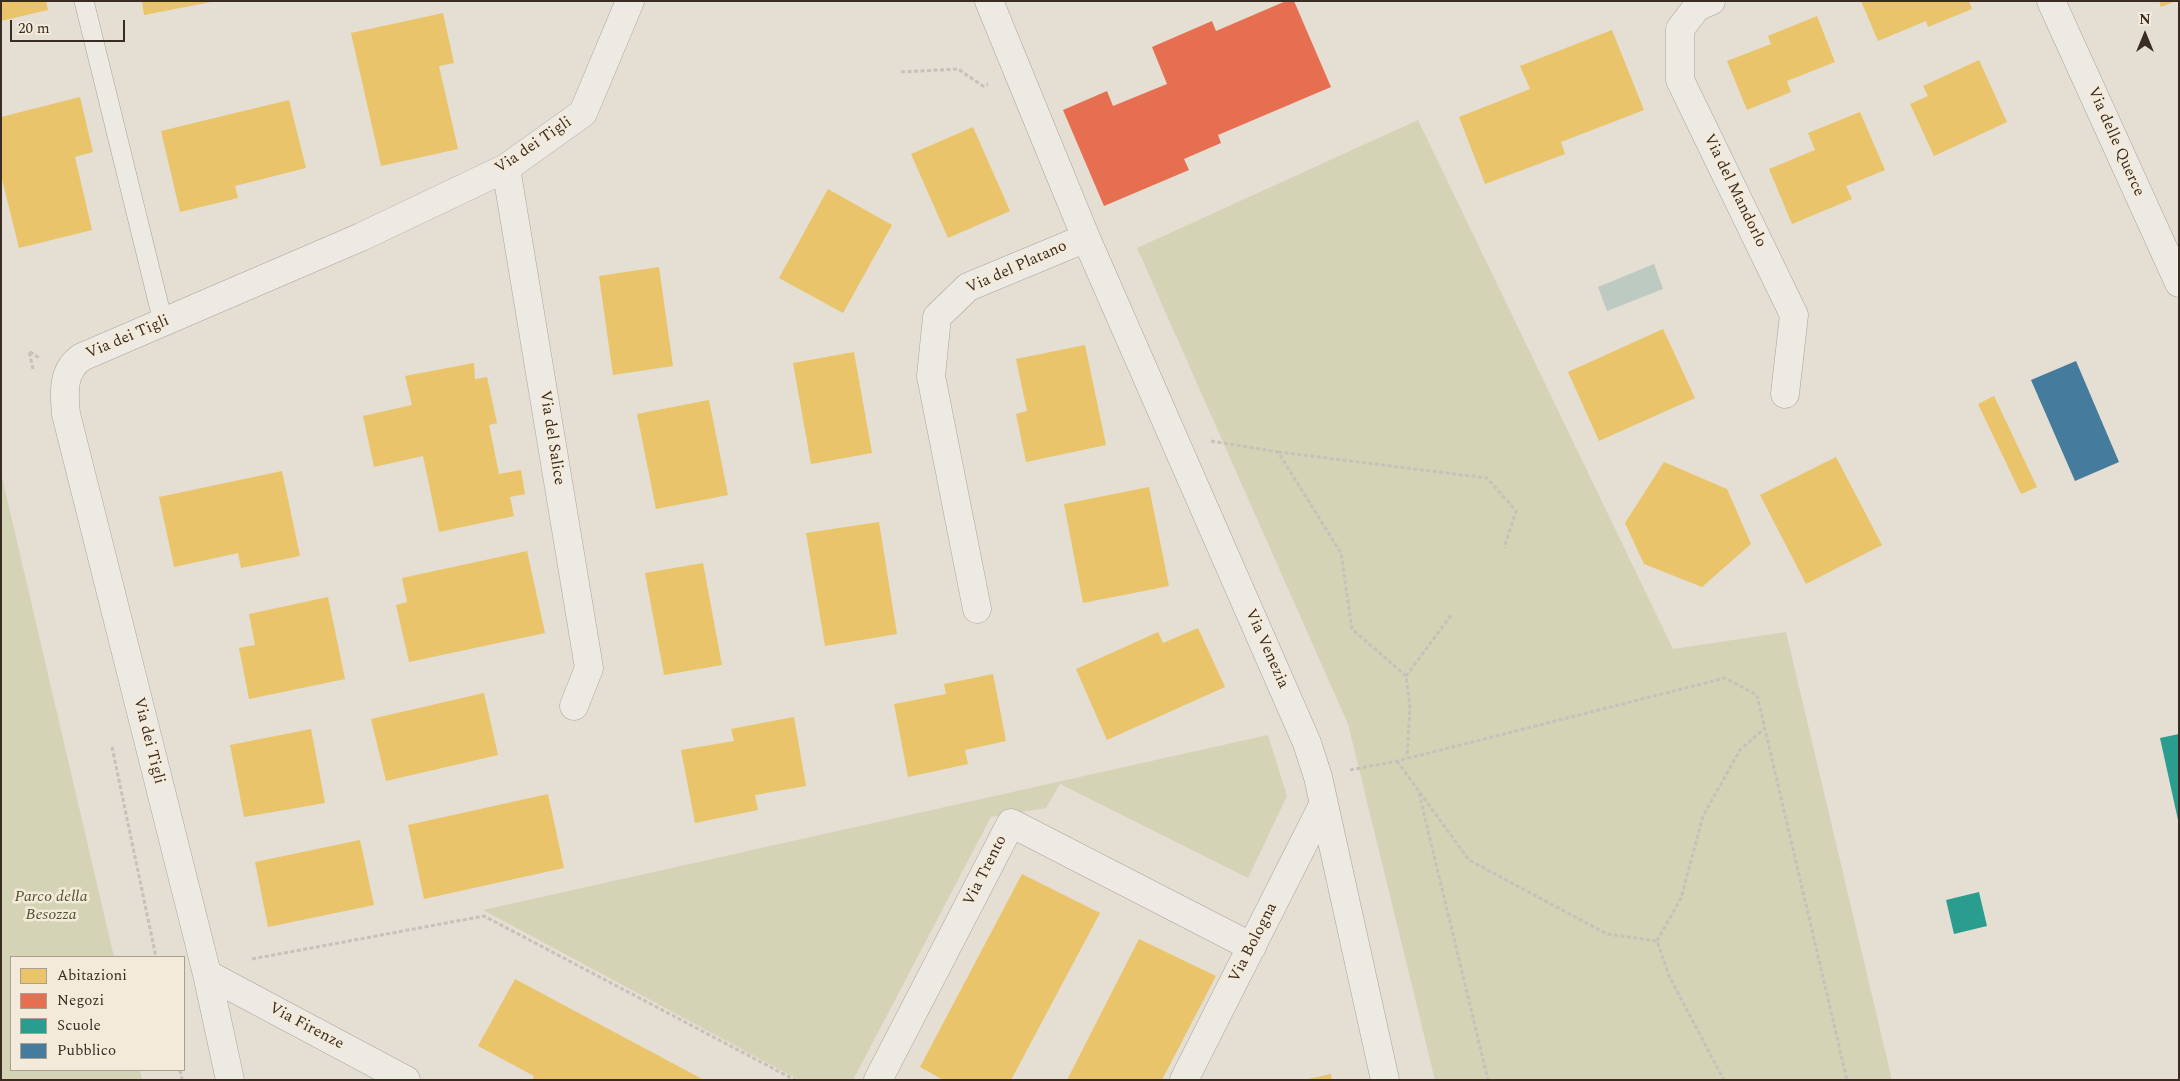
<!DOCTYPE html>
<style>
body{margin:0}
#map{position:relative;width:2180px;height:1081px;overflow:hidden;background:#e4ded3;font-family:Spectral,serif}
canvas{display:block}
.frame{position:absolute;inset:0;border:2px solid #3a2c22;pointer-events:none}
.legend{position:absolute;left:10px;top:956px;width:175px;height:115px;box-sizing:border-box;background:#f4eada;border:1px solid #aa9e90;margin:0;padding:6px 9px;list-style:none;font-size:15px;color:#3a2c22}
.legend li{display:flex;align-items:center;gap:10px;height:25px}
.legend b{width:25px;border:1px solid #aa9e90}
.north{position:absolute;left:2120px;top:10px;width:50px;height:50px;-webkit-text-stroke:4px #f4eada;paint-order:stroke;rotate:0deg;font-size:14px;font-weight:700;line-height:20px;text-align:center;color:#3a2c22}
.north::after{content:'';display:block;margin:auto;width:18px;height:22px;background:#3a2c22;clip-path:polygon(50% 0,100% 100%,50% 72%,0 100%)}
.scale{position:absolute;left:10px;top:20px;width:115px;height:22px;box-sizing:border-box;border:2px solid #3a2c22;border-top:0;padding-left:6px;font-size:15px;line-height:18px;white-space:nowrap;color:#3a2c22;-webkit-text-stroke:4px #f4eada;paint-order:stroke}
</style>
<div id="map">
<canvas width="2180" height="1081"></canvas>
<div class="frame"></div>
<ul class="legend">
<li><b style="height:14px;background:#e9c46a"></b>Abitazioni</li>
<li><b style="height:14px;background:#e76f51"></b>Negozi</li>
<li><b style="height:14px;background:#2a9d8f"></b>Scuole</li>
<li><b style="height:14px;background:#457b9d"></b>Pubblico</li>
</ul>
<div class="north">N</div>
<div class="scale">20 m</div>
</div>
<script>
const ctx = document.querySelector('canvas').getContext('2d');
ctx.lineJoin = 'round';
function paint(path, color) { ctx.fillStyle = color; ctx.fill(path, 'evenodd'); }
function strokePath(path, color, width, dash) { ctx.strokeStyle = color; ctx.lineWidth = width; ctx.lineCap = dash ? 'butt' : 'round'; ctx.setLineDash(dash || []); ctx.stroke(path); }
function label(font, color, halo, rows, align = 'center') {
  ctx.font = font + ' Spectral,serif'; ctx.lineWidth = 5; ctx.setLineDash([]); ctx.textBaseline = 'middle'; ctx.strokeStyle = halo; ctx.fillStyle = color; for (const [text, x, y, turn = 0] of rows) {
    ctx.save(); ctx.translate(x, y); ctx.rotate((+turn || 0) * Math.PI / 180); ctx.textAlign = isNaN(turn) ? turn : align; if (halo) ctx.strokeText(text, 0, 0); ctx.fillText(text, 0, 0); ctx.restore();
  }
}
paint(new Path2D(`
 M1418,120l255,529 113,-17 106,448h-457l-87,-356 -211,-476z
 M1,473l113,484h-103v113h129l2,10h-141z
 M1268,735l19,61 -39,82 -188,-94 -14,24 -55,9 -138,263h-54l-316,-170z`), '#d5d3b6');
paint(new Path2D(`
 M1654,264l9,25 -56,22 -9,-24z`), '#bccac1');
paint(new Path2D(`
 M1,1h45l2,9 -47,11z
 M142,1h69v1l-67,13z
 M1861,1h108l3,8 -44,18 -2,-6 -48,20z
 M2159,1h17l-15,6z
 M443,13l11,50 -15,3 19,83 -77,17 -30,-133z
 M1817,16l18,46 -48,19 4,11 -44,18 -20,-49 44,-17 -3,-8z
 M1612,30l32,80 -83,32 4,12 -80,30 -26,-67 71,-28 -10,-23z
 M1979,60l28,62 -73,34 -24,-52 18,-8 -5,-10z
 M80,97l13,55 -18,5 17,73 -73,18 -18,-73v-58z
 M289,100l17,68 -71,18 3,12 -58,14 -19,-81z
 M1860,112l25,58 -39,16 6,13 -60,25 -23,-55 46,-19 -7,-17z
 M973,127l37,84 -62,27 -37,-84z
 M828,189l64,36 -49,88 -64,-35z
 M659,267l14,99 -60,9 -14,-99z
 M1663,329l32,69 -96,43 -31,-69z
 M1085,345l21,100 -80,17 -10,-48 11,-3 -11,-52z
 M854,352l18,101 -61,11 -18,-101z
 M474,363l1,16 12,-2 10,46 -8,2 10,49 22,-4 4,24 -15,3 4,19 -75,16 -16,-76 -49,11 -11,-51 49,-11 -7,-29z
 M1994,396l43,91 -16,7 -43,-90z
 M709,400l19,95 -72,14 -19,-95z
 M1836,457l46,88 -76,39 -46,-89z
 M1664,462l63,27 24,55 -49,43 -58,-23 -19,-41z
 M282,471l18,85 -59,12 -3,-15 -64,14 -15,-70z
 M1149,487l20,99 -86,17 -19,-99z
 M879,522l18,112 -72,12 -19,-113z
 M527,551l18,82 -136,29 -13,-57 11,-3 -5,-24z
 M703,563l19,102 -58,10 -19,-102z
 M328,597l17,82 -96,20 -10,-51 16,-3 -6,-31z
 M1198,628l27,59 -118,53 -31,-71 82,-37 5,11z
 M993,674l13,67 -41,9 3,14 -60,13 -14,-73 52,-10 -2,-10z
 M484,693l14,62 -112,26 -15,-62z
 M794,717l12,69 -51,9 3,15 -63,13 -14,-73 53,-9 -3,-12z
 M311,729l14,74 -81,14 -14,-72z
 M548,794l16,74 -140,31 -16,-74z
 M360,840l14,65 -106,22 -13,-65z
 M1022,874l78,39 -89,167h-68l-23,-13z
 M1139,939l77,37 -54,104h-95z
 M515,979l189,101h-172l2,-4 -56,-30z
 M1331,1074l1,6h-24v-1z`), '#e9c46a');
paint(new Path2D(`
 M1286,1h8l37,86 -113,48 3,8 -37,16 5,11 -85,36 -41,-96 44,-19 6,15 54,-22 -15,-37 60,-26 4,10z`), '#e76f51');
paint(new Path2D(`
 M2179,734v86h-1l-18,-82z
 M1979,892l8,34 -33,8 -8,-34z`), '#2a9d8f');
paint(new Path2D(`
 M2076,361l43,101 -44,19 -44,-101z`), '#457b9d');
const lane = new Path2D(`
 M84,1l79,321`);
const street = new Path2D(`
 M989,1l97,237 221,505 11,34 67,303
 M1711,1l-14,6 -17,22v51l114,235 -9,79
 M2051,1l128,282
 M506,168l83,500 -15,38
 M977,609l-46,-233 6,-59 31,-30 118,-49
 M207,974l199,106
 M230,1080l-23,-106 -141,-560c-2,-21 -4,-44 16,-57l279,-120 145,-69 77,-55 47,-112
 M878,1080l133,-257 241,124
 M1184,1080l138,-273`);
strokePath(lane, '#aaa39b', 20);
strokePath(street, '#aaa39b', 29);
strokePath(new Path2D(`
 M901,72l57,-3 25,17 5,-2
 M33,369l-4,-18 10,7
 M1211,441l67,11 63,101 11,76 54,47 4,31 -3,50
 M1278,452l209,26 29,33 -12,37
 M1406,676l46,-62
 M112,747l44,210
 M1397,761l72,99 138,74 50,7 12,35 55,104
 M1350,770l47,-9 328,-83 32,17 90,385
 M1419,793l69,287
 M1657,941l24,-43 22,-82 37,-66 24,-21
 M252,959l232,-43 311,164
 M180,1070l2,10`), '#c6c1ba', 3, [4, 2.5]);
strokePath(lane, '#edeae3', 19);
strokePath(street, '#edeae3', 28);
label('16px', '#3a2c22', '#f4eada', [
 ["Via delle Querce",2115,142,66],
 ["Via dei Tigli",534,146,-34],
 ["Via del Mandorlo",1734,191,64],
 ["Via del Platano",1017,268,-24],
 ["Via dei Tigli",128,338,-23],
 ["Via del Salice",551,438,81],
 ["Via Venezia",1266,649,66],
 ["Via dei Tigli",148,741,76],
 ["Via Trento",986,871,-63],
 ["Via Bologna",1254,943,-63],
 ["Via Firenze",306,1027,28]
]);
label('italic 16px', '#4e552b', '#f4eada', [
 ["Parco della",51,898],
 ["Besozza",51,916]
]);
</script>
